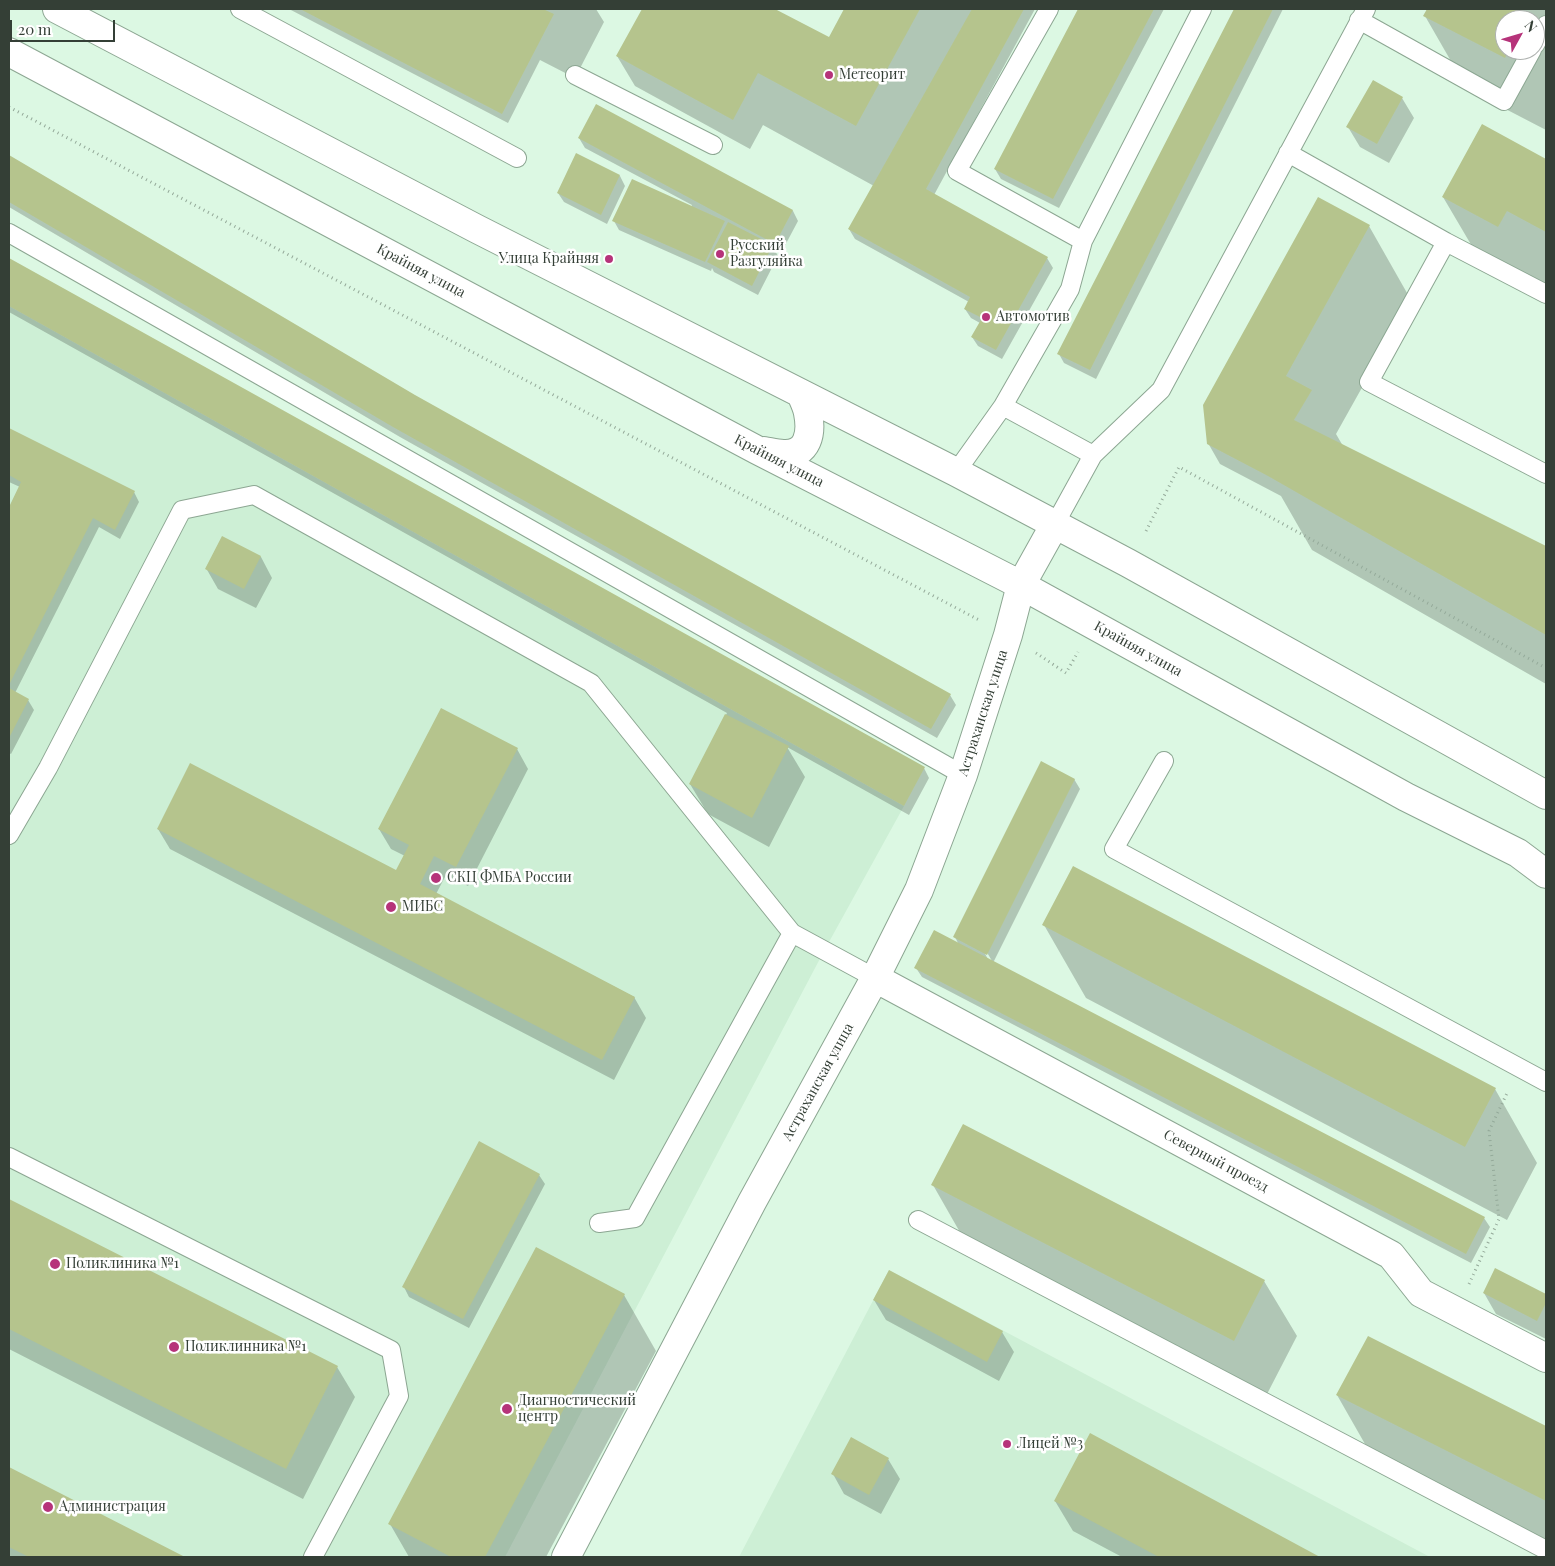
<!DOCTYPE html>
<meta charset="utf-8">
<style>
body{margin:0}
#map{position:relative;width:1555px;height:1566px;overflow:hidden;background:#dcf8e3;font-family:"Playfair Display",serif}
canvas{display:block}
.frame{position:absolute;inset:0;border:10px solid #343f36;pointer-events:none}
.north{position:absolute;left:1495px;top:10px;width:50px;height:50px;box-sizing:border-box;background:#fff;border:1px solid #aeb2af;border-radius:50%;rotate:51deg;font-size:14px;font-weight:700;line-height:20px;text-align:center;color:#343f36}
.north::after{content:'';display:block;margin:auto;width:18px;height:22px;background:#b6337a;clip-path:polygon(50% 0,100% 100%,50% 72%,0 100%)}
.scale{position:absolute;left:10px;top:20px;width:105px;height:22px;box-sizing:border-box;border:2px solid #343f36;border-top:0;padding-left:6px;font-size:15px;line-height:18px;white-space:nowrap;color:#343f36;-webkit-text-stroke:4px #fff;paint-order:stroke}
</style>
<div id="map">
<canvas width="1555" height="1566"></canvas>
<div class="frame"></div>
<div class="north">N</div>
<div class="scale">20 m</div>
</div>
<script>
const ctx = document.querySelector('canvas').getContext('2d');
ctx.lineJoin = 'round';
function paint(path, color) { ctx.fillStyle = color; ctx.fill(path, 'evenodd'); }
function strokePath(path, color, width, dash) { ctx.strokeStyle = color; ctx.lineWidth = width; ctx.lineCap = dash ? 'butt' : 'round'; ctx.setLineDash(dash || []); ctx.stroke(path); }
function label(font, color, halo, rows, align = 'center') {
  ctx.font = font + ' "Playfair Display",serif'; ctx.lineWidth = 5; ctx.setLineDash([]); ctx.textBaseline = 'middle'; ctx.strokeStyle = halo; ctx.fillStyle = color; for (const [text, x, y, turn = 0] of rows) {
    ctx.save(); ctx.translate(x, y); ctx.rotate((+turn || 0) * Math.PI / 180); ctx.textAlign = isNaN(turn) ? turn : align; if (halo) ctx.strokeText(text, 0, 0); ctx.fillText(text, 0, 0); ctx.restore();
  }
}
paint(new Path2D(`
 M9,306l895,500 -80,145 -319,606h-496z
 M889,1270l541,287h-691z`), '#cdefd5');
paint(new Path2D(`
 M289,9h307l8,13 -29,56 -35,-18 -32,63z
 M643,9h129l57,30 17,-30h189l-101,186 113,63 6,10 -51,91 -24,-13 -6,-9 8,-14 -9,-5 -6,-9 4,-7 -114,-63 -6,-10 25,-43 -111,-61 -13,24 -115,-63 -18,-30z
 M1079,9h85l-105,199 -58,-29 -6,-10z
 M1236,9h47l-187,370 -32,-16 -5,-9z
 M1428,9h118v121l-79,-41 -42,-73zM1505,20h30v30h-30z
 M1402,98l12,20 -25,45 -29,-16 -12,-20z
 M597,106l196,105 5,10 -17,32 -7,-4 4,7 -20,39 -44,-23 -2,-4 -1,3 -92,-41 -5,-9 77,-14 1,-2 -107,-57 -6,-10z
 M1482,125l64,35v128l-60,-18 -43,-73z
 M577,155l43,21 5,10 -18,38 -43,-22 -6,-9z
 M9,157l405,239 536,299 6,10 -19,33 -537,-301 -391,-230z
 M1369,226l42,74 -75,134 7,12 203,101v137l-234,-134 -31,-54 -61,-32 -12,-21z
 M9,259l915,509 5,10 -20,37 -122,-68 18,30 -36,70 -61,-33 -18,-30 37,-71 -718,-401z
 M9,429l125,63 5,10 -19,37 -21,-12 -84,166 13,7 6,10 -23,44 -2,-1v-244l11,-22 -11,-5z
 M222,538l39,19 11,21 -16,30 -38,-19 -12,-21z
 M517,749l11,20 -60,117 -22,-11 -10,19 198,103 12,21 -32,62 -444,-231 -12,-20 239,42 8,-15 -14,-7 -12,-20z
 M1074,779l6,10 -87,174 491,255 6,9 -19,36 -549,-286 -6,-9 43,-23 -4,-8zM985,949l7,12h-3l-6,-11z
 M1044,925l451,164 42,74 -30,57 -421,-222z
 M539,1175l6,9 -76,144 -60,-31 -5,-10z
 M933,1185l331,96 33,55 -31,60 -301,-155z
 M9,1200l328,167 18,30 -52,102 -294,-150z
 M1496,1270l50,26v43l-50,-25 -12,-21z
 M624,1295l32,56 -110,206h-137l-19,-33z
 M874,1300l128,32 12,20 -15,29 -113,-61z
 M1369,1338l177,89v113l-177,-89 -32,-56z
 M1091,1435l227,122h-196l-49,-26 -18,-30z
 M888,1459l12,20 -19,35 -37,-20 -11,-20z
 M9,1469l173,88h-173z`), '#0003');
paint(new Path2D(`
 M300,9h243l11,5 -52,100z
 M642,9h133l54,28 15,-28h76l-64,117 -98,-53 -25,47 -117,-64z
 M972,9h52l-98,180 122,68 -52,93 -25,-13 11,-19 -18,-9 6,-12 -122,-68z
 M1078,9h76l-101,190 -59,-30z
 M1234,9h39l-183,361 -33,-16z
 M1427,9h91l10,5 -3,6h-20v30h4l-4,8 -82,-42z
 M1373,80l30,17 -26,47 -31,-17z
 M596,104l197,106 -18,34 -197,-106z
 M1482,124l64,35v73l-39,-21 -9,16 -56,-30z
 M576,153l44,22 -19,40 -44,-22z
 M9,155l406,240 536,299 -20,35 -538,-302 -384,-225z
 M632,179l93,42 -20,41 -93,-41z
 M1318,197l52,28 -84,151 26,14 -18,30 252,126v89l-278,-159 -61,-32 -4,-39z
 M728,222l45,23 -21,41 -45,-24z
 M9,258l916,509 -21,39 -895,-500z
 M9,428l126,63 -20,39 -22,-12 -84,167v-178l12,-25 -12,-7z
 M222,536l39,20 -17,33 -39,-20z
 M9,688l20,11 -20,39z
 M441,708l77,40 -62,119 -22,-11 -14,28 215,113 -33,63 -445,-231 33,-66 206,107 13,-25 -31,-16z
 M725,714l64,32 -37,72 -63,-34z
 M1041,761l34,18 -88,176 -34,-18z
 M1073,866l423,222 -31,59 -423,-222z
 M934,930l551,287 -19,37 -552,-286z
 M963,1124l302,156 -31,61 -303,-156z
 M479,1141l61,33 -77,145 -61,-32z
 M9,1199l329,167 -52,103 -277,-140z
 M536,1247l89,47 -140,263h-34l-63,-33z
 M1495,1268l51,26v9l-9,18 -54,-28z
 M889,1270l114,61 -16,31 -114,-62z
 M1368,1336l178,90v75l-210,-106z
 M1090,1433l230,124h-161l-105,-56z
 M851,1437l38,21 -20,37 -38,-21z
 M9,1467l176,90h-156l-20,-10z`), '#b5c48d');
const service = new Path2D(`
 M240,9l277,149
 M1049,9l-92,162 126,70
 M1359,20l145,81 28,-51
 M1535,45l11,-20
 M575,75l138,70
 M1288,153l158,89 100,52
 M9,233l954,542
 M1446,242l-77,140 177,92
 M1003,406l67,-117 13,-48 119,-232
 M956,472l47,-66 90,49
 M1055,524l38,-69 68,-65 205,-381
 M1164,761l-50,88 432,233
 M9,835l39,-67 134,-258 72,-15 337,188 201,250 -157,285 -36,5
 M792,933l83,45
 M9,1157l382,193 8,46 -86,161
 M918,1220l628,330`);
const minor = new Path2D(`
 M875,978l516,277 30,38 125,65
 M566,1557l186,-355 123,-224 44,-88 44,-115 45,-140 13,-50`);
const primary = new Path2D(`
 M57,9l420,220 479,243 172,91 418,232
 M9,52l748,398 264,135 385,212 112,56 28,21
 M764,451c6,1 13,3 20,3 24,1 28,-21 24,-41 -1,-6 -4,-12 -7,-19
 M1021,585l34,-61`);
strokePath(service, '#8ca692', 20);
strokePath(minor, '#8ca692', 30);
strokePath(primary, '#8ca692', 30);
strokePath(new Path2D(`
 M9,107l970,513
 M1146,531l33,-64 367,201
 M1036,653l30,20 12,-21
 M1469,1284l30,-65 -10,-88 19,-40`), '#94a999', 3, [1, 4]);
strokePath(service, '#fff', 18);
strokePath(minor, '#fff', 28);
strokePath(primary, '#fff', 28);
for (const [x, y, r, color] of [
 [829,75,5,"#b6337a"],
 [720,254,5,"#b6337a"],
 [609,259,5,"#b6337a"],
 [986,317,5,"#b6337a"],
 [436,878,6,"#b6337a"],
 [391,907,6,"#b6337a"],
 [55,1264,6,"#b6337a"],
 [174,1347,6,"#b6337a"],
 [507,1409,6,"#b6337a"],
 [1007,1444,5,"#b6337a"],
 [48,1507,6,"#b6337a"]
]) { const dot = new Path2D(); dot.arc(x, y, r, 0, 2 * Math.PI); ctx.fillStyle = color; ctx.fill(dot); strokePath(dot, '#fff', 2); }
label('14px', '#343f36', '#fff', [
 ["Метеорит",839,75],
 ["Русский",730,246],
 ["Разгуляйка",730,262],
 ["Улица Крайняя",599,259,"right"],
 ["Автомотив",996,317],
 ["СКЦ ФМБА России",447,878],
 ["МИБС",402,907],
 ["Поликлиника №1",66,1264],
 ["Поликлинника №1",185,1347],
 ["Диагностический",518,1401],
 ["центр",518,1417],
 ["Лицей №3",1017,1444],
 ["Администрация",59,1507]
], 'left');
label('14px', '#343f36', '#fff', [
 ["Крайняя улица",421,271,28],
 ["Крайняя улица",779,461,27],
 ["Крайняя улица",1138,649,29],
 ["Астраханская улица",983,713,-72],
 ["Астраханская улица",818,1082,-61],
 ["Северный проезд",1216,1161,28]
]);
</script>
